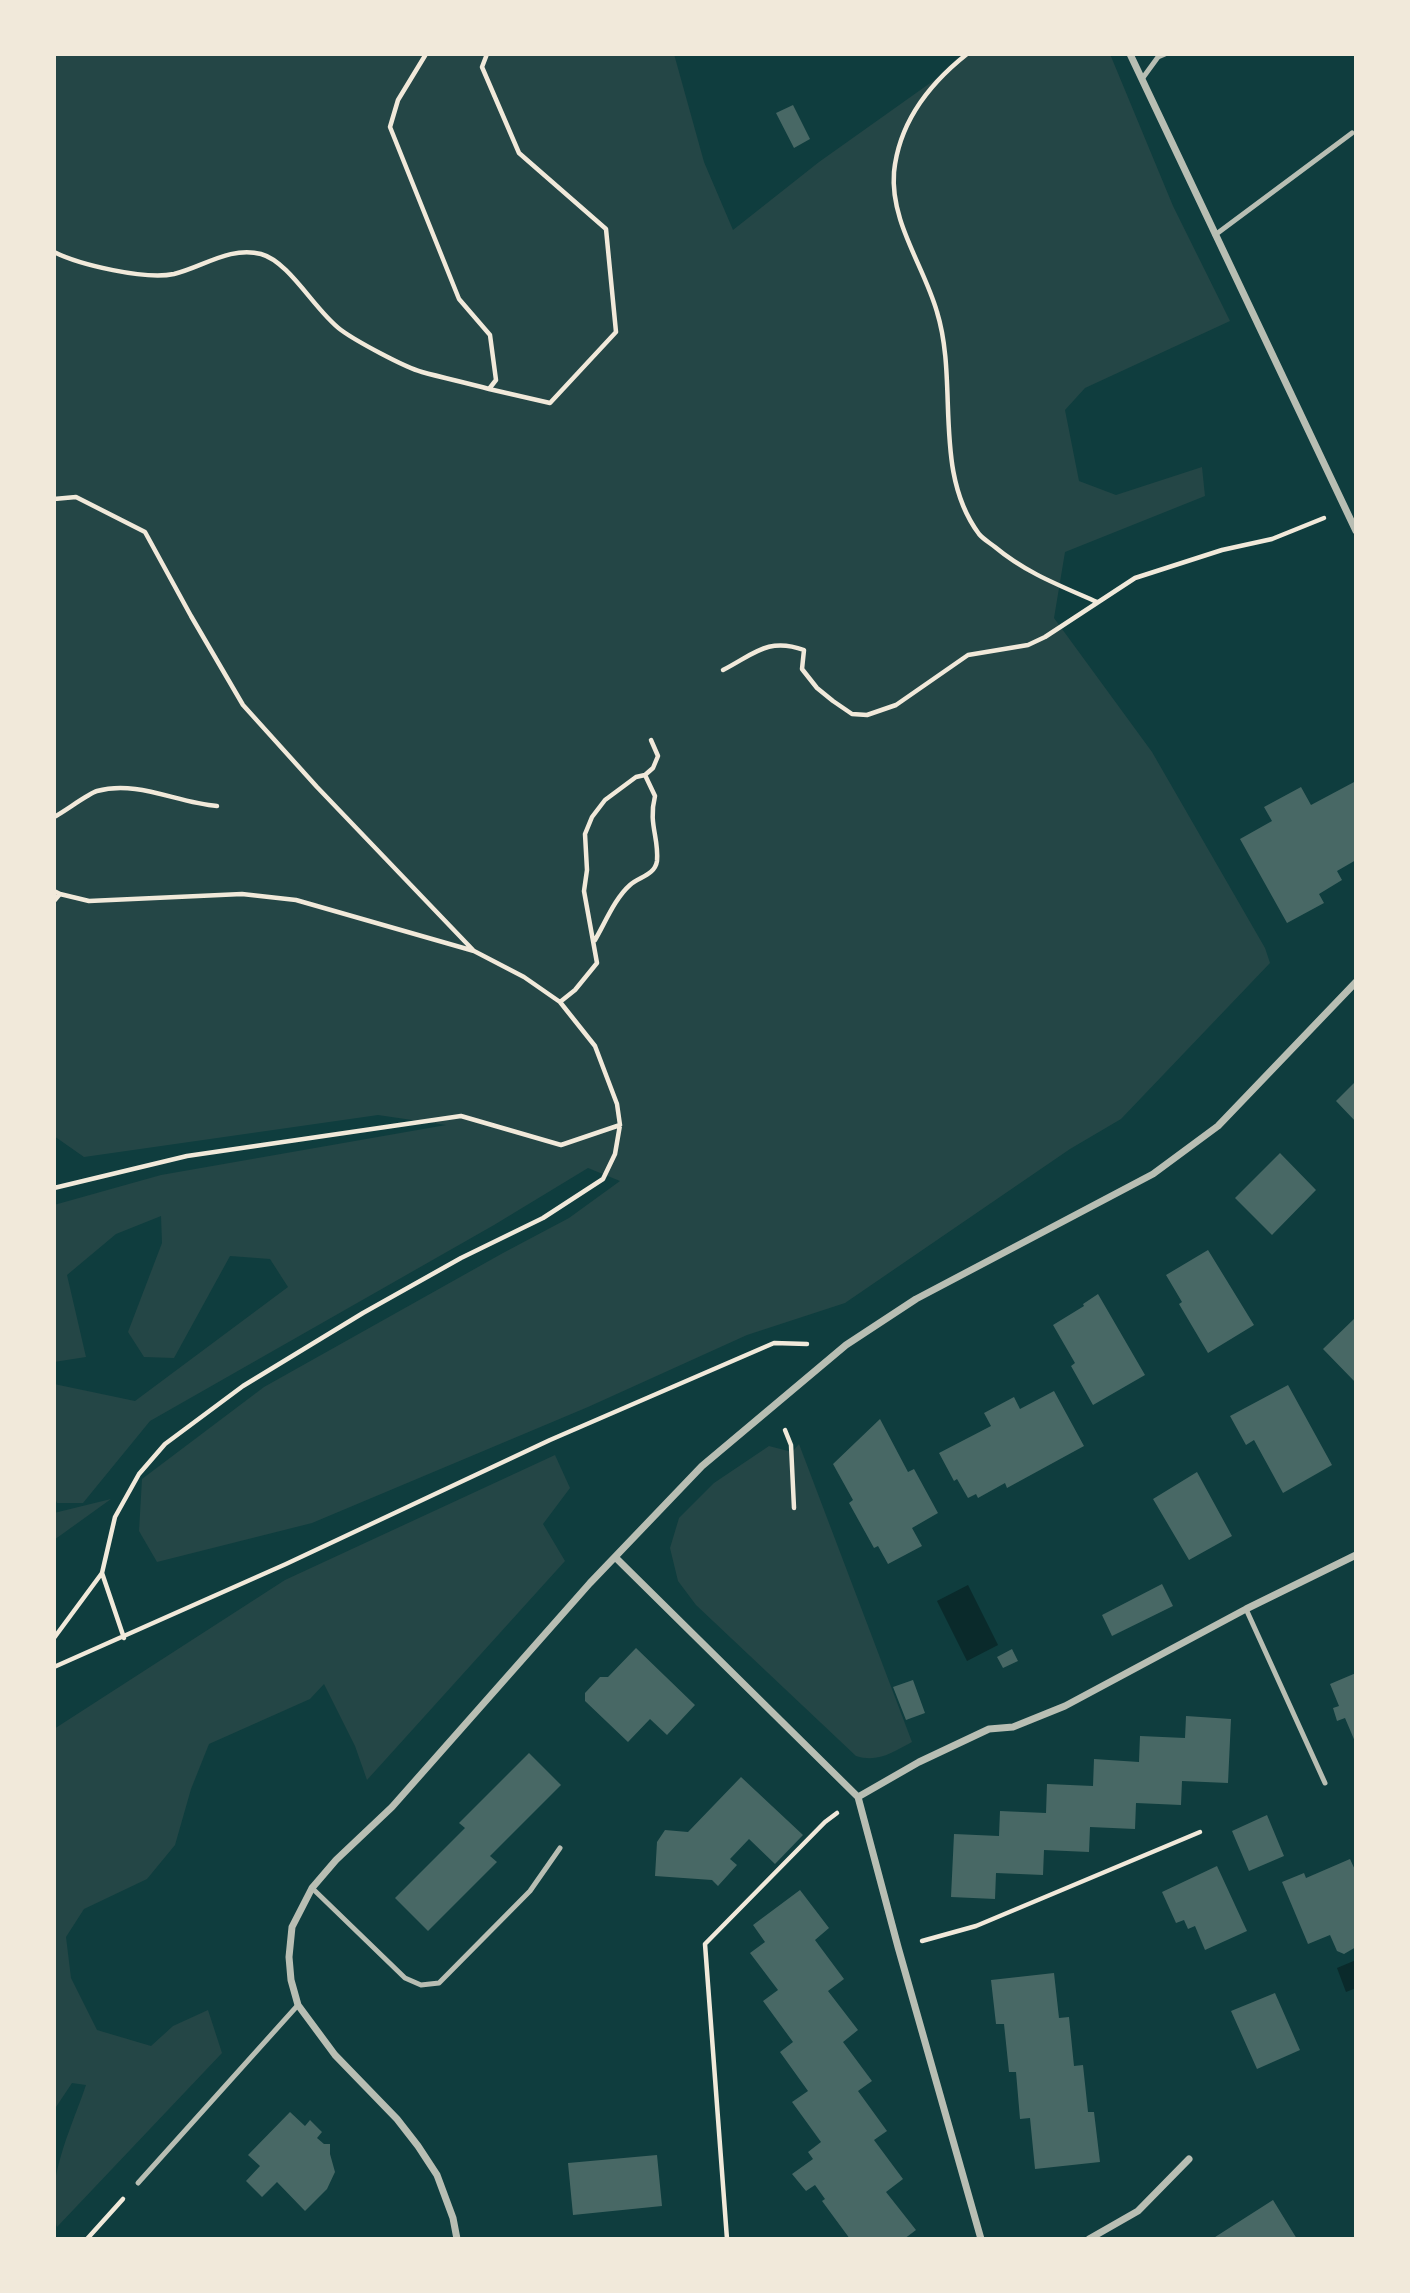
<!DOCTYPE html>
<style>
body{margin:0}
#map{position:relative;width:1410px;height:2293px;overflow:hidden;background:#0f3d3e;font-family:Helvetica,sans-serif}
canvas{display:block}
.frame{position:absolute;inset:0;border:56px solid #f1e9da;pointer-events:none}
</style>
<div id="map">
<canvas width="1410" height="2293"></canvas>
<div class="frame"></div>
</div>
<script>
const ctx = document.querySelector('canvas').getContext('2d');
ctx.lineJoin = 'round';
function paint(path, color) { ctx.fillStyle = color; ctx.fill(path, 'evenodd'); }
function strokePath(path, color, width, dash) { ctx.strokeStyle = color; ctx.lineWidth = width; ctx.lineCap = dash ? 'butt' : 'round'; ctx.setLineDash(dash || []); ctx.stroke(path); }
paint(new Path2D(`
 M54,54h620l30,108 29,68 86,-68 152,-108h139l63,152 57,115 -145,67 -20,22 14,71 37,14 86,-28 3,29 -140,56 -11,66 98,134 113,196 5,15 -149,156 -51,30 -225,154 -98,32 -159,72 -276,116 -155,39 -18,-31 3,-52 122,-92 239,-134 66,-35 51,-37 -32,-13 -94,57 -344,196 -67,82h-26l-3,-7v-112l81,17 153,-114 -18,-28 -40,-3 -56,102 -30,-1 -16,-25 34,-89 -1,-27 -45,18 -49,41 19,82 -32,5v-157l107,-30 285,-50 -68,-10 -294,42 -30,-21z
 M799,1444l113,298c-19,10 -34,21 -56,14l-160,-151 -18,-24 -8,-33 9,-30 35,-35 55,-37 23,6z
 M555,1455l15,33 -27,36 22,37 -198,219 -12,-34 -31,-62 -14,15 -101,45 -18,45 -16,56 -28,34 -63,30 -18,28 5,41 26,52 54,16 22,-20 35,-16 14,43 -165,174c-14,-43 15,-100 29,-142l-14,-2 -18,27v-381l231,-149z
 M111,1499l-57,41v-27z`), '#244646');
paint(new Path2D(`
 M968,1585l30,60 -31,16 -30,-60z
 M1356,1960v28l-10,4 -9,-24z`), '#0a2a2b');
paint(new Path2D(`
 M793,105l17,34 -16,9 -18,-35z
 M1356,781v79l-19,11 5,9 -23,14 5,9 -37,20 -47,-84 32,-18 -8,-14 37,-20 10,18z
 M1356,1081v41l-20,-21z
 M1280,1153l36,37 -44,45 -37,-37z
 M1208,1250l46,75 -46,28 -29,-49 3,-2 -16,-27z
 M1098,1294l47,81 -52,30 -22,-39 4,-3 -22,-38 31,-19 -1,-2z
 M1356,1317v66l-33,-34z
 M1288,1385l44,80 -49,28 -29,-53 -8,5 -16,-29z
 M1054,1391l30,55 -77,42 -2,-5 -27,15 -2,-4 -8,4 -11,-19 -3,2 -15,-28 52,-27 -7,-13 30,-16 6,12z
 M880,1419l28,53 6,-3 24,44 -26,15 10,18 -34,18 -10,-18 -4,2 -25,-45 4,-3 -20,-36z
 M1197,1472l35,64 -43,24 -36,-61z
 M1162,1584l11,22 -61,30 -10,-21z
 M636,1648l59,57 -28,30 -17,-16 -22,23 -43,-41v-8l15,-16h8z
 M1012,1649l6,12 -15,7 -6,-11z
 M1356,1673v71l-11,-26 -8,3 -4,-13 6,-2 -9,-22z
 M913,1680l12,33 -19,7 -13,-33z
 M1186,1716l45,3 -3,64 -46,-2 -1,24 -45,-2 -1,26 -45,-2 -1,25 -45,-2 -1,25 -47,-2 -1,26 -44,-2 3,-63 45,2 1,-25 46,2 1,-29 46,2 1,-27 45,3 1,-26 45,2z
 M529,1753l32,32 -71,71 7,6 -69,69 -33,-33 70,-70 -6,-5z
 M741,1777l62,58 -28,29 -26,-25 -19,20 7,6 -19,21 -6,-6 -57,-4 2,-34 8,-12 23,2z
 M1267,1815l17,41 -35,15 -17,-40z
 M1350,1859l6,13v75l-12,7 -7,-3 -7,-16 -22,9 -26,-62 22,-9 2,5z
 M1217,1866l30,65 -42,19 -10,-24 -7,3 -4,-9 -8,3 -14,-31z
 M800,1890l29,38 -14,12 29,39 -16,12 30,39 -15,12 29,39 -14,10 29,40 -13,9 29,39 -17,13 30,38 -12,9h-54l-28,-38 3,-2 -10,-14 -9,6 -14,-17 21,-15 -5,-7 13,-10 -29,-40 16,-11 -28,-39 13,-10 -30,-41 15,-11 -28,-37 15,-11 -12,-17z
 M1054,1973l5,45 10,-1 5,49 9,-1 5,47h6l6,50 -65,7 -5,-51 -10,1 -4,-47h-7l-5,-48h-8l-5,-44z
 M1275,1993l25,57 -43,19 -26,-58z
 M290,2112l15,14 5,-6 12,12 -5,6 7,6h6v10l5,18 -8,17 -22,22 -28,-29 -15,15 -16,-16 14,-15 -12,-11z
 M657,2155l5,51 -89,9 -5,-52z
 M1273,2200l24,39h-85z`), '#486865');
strokePath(new Path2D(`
 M487,54l-5,13 37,86 87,76 10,103 -66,71 -61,-14
 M967,54c-38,30 -68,69 -73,118 -4,50 30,94 43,140 22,71 -5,159 42,222 4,5 11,9 16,13 31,26 66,39 102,55
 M54,252c26,13 91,28 120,22 29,-7 56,-28 87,-20 29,8 54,57 80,76 15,11 63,37 81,42 22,6 45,11 67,17l7,-9 -6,-45 -31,-36 -69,-172 8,-27 28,-46
 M54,499l22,-2 69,35 46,84 52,89 74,82 156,163
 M723,670c31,-16 45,-33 81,-20l-2,19 15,19 16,13 19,13 15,1 29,-10 72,-50 60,-10 17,-8 90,-59 87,-28 50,-11 52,-21
 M54,817c10,-5 35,-24 43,-26 41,-11 80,12 120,15
 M54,891l6,3 29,7 153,-7 54,6 178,51 50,26 36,25 35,44 22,58 3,21 -5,29 -12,25 -60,39 -82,40 -98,55 -120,73 -78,58 -26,30 -24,43 -13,56 -48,65
 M54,901l6,-7
 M595,940c10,-17 20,-42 35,-55 9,-8 25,-10 27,-24 2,-24 -9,-37 -2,-65l-10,-21
 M560,1002l15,-12 22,-27 -13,-72 3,-21 -2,-36 7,-17 13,-17 31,-23 9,-2 8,-7 5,-12 -7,-16
 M54,1188l133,-32 274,-40 100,29 59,-20
 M785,1430l6,15 3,63
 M102,1573l22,65
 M54,1667l232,-103 264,-124 224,-97 33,1
 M922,1941l54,-15 224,-94
 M87,2239l36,-40
 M727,2239l-22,-295 120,-122 12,-9`), '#f1e9da', 4.5);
strokePath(new Path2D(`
 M1142,79l16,-22 7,-3
 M1215,235l137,-102
 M1246,1609l79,174
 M312,1888l93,90 16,7 18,-2 91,-92 30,-43
 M138,2183l160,-178`), '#b8beb3', 5);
strokePath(new Path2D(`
 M1130,54l226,477
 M615,1557l243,240 40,150 83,292
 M858,1797l61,-35 70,-33 24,-2 52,-21 181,-97 110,-54
 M457,2239l-4,-21 -16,-43 -19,-29 -21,-27 -62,-64 -37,-50 -7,-25 -2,-23 3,-30 20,-39 24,-28 56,-53 198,-224 112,-117 144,-121 70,-46 237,-125 65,-48 138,-144
 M1089,2239l49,-28 51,-52`), '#b8beb3', 7);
</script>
